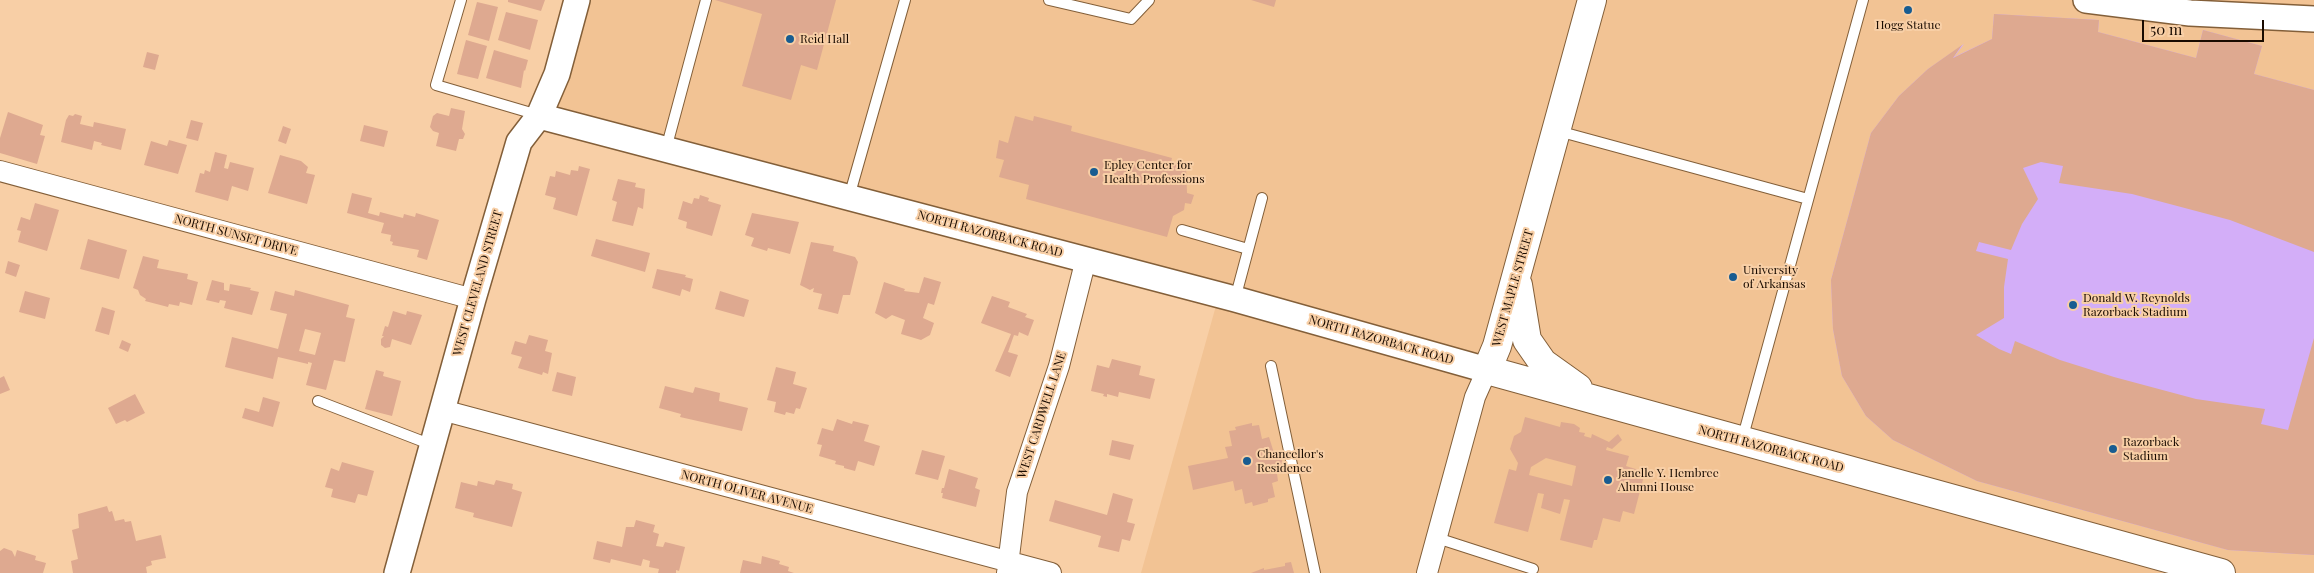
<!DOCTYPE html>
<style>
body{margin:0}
#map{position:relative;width:2314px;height:573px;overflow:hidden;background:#f8cfa6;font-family:"Playfair Display",serif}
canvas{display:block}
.scale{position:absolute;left:2142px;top:20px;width:122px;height:22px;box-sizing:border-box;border:2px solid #190b00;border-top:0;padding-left:6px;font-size:15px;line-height:18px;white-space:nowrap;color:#190b00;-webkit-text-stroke:4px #f8cfa6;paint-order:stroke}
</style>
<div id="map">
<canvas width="2314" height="573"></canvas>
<div class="scale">50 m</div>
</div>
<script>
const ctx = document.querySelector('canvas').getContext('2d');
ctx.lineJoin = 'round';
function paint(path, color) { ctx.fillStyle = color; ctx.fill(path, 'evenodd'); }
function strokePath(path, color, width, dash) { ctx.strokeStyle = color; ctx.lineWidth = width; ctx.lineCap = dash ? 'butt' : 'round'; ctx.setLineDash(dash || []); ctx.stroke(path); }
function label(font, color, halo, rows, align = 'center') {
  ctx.font = font + ' "Playfair Display",serif'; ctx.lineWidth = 4; ctx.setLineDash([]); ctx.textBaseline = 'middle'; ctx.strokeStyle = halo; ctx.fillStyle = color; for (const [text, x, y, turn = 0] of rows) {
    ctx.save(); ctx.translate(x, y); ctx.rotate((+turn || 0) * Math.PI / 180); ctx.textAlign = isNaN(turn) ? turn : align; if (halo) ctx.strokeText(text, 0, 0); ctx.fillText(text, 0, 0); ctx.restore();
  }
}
paint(new Path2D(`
 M577,0h1737v573h-1173l78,-278 -680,-179z`), '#f2c394');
paint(new Path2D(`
 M1994,14l105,6 -1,12 98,26 7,-28 59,16 -8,28 60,16v465l-86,-5 -251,-69 -84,-41 -27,-24 -24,-40 -9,-47 -2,-49 40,-147 28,-37 29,-27 36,-25 -10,13 38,-18z`), '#d3aef8');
paint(new Path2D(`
 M508,0h37l-4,11 -33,-9z
 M715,0h121l-19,70 -16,-5 -10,35 -49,-14 20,-72z
 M1251,0h25l-2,7z
 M477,2l21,5 -9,34 -21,-6z
 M506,12l32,8 -8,30 -32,-10z
 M1994,14l105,6 -1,12 98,26 7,-28 59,16 -8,28 60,16v162l-84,-32 -98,-26 -73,-11 4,-17 -22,-4 -18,6 15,31 -16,25 -11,26 -32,-8 -3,9 32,8 -4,28v31l-28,17 23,14 12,5 4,-13 45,19 54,17 82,22 69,10 -4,15 27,6 26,-92v217l-86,-5 -251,-69 -84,-41 -27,-24 -24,-40 -9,-47 -2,-49 40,-147 28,-37 29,-27 34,-24 -9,13 39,-19z
 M466,40l21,6 -9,33 -21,-5z
 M494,50l34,10 -3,11 -1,-1 -3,18 -35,-10z
 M147,52l12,3 -4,15 -12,-3z
 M451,108l14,3 -3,18 3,5 -2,5h-4l-3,12 -20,-5 3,-13 -6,-2 -3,-4 3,-11 4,-3 12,3z
 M8,112l35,13 -3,10 5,1 -8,28 -37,-11v-15z
 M75,114l7,2 -2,8 13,3 1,-5 32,7 -5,21 -20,-5 1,-2 -8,-2 -2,9 -31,-8 5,-22 3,-5 4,1z
 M1015,116l18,5 1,-5 38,10 -1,5 101,27 -1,4 15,4 1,27 7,2 -3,9 -6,-1 -1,7 -11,6 -6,21 -141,-38 3,-14 -30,-8 5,-17 -8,-2 3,-18 9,3z
 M191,120l12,3 -5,18 -12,-3z
 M364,125l24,6 -4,16 -24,-6z
 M283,126l8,3 -5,15 -8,-3z
 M169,140l18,5 -9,29 -34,-9 7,-24 16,5z
 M215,152l12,3 -3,13 4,1 2,-7 24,6 -6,23 -16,-5 -4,15 -33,-9 5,-19 4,1 1,-4 5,2z
 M280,155l21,6 7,6 -2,6 9,2 -8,29 -39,-11z
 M579,166l11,3 -13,47 -24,-7 3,-11 -11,-3 5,-19 5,1 1,-6 14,4 1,-5 7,1z
 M618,179l18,4 -1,4 10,2 -2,20 -5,-2 -5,19 -21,-5 5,-19 -5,-2z
 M352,193l20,5 -4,15 11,3 1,-4 23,6 1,-4 11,3 1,-4 23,7 -12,40 -10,-3 2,-7 -27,-5 1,-3 -3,-1 1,-6 -10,-2 3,-10 -37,-10z
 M700,195l9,3 -1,3 13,4 -9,31 -26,-8 1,-6 -9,-3 5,-18 9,3 2,-6 5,1z
 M35,203l24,7 -12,41 -29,-9 3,-11 -4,-1 4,-13 9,3z
 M752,213l47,9 -9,32 -22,-6 -1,3 -16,-5 3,-8 -9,-3z
 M88,239l39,11 -8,29 -39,-10z
 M596,239l54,14 -5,19 -54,-16z
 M811,242l23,4 -1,5 22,6 3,5 -8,33h-7l-5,19 -20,-5 4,-15 -9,-2 1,-4 -4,2 -10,-5z
 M143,256l16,4 -2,8 31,6 -1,5 11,3 -6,23 -12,-3 -1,4 -10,-2 -1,3 -23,-6 1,-2 -6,-4 -2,-5 -5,-2z
 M8,261l12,4 -4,12 -11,-4z
 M657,269l29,6 -1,2 8,2 -3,13 -8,-3 -2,7 -28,-8z
 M924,277l17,5 -7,23 -6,-2 -5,15 11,5 -4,12 -9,5 -20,-6 4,-14 -13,-5 -6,4 -11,-6 9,-31 21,7 -1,2 15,2z
 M212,280l12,3v7l5,1 1,-7 21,4 -1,2 9,2 -7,23 -28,-7 2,-7 -6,-1 -1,3 -13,-3z
 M295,290l54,15 -3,12 9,2 -10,43 -11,-2 -8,30 -20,-5 6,-22 -4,-1v2l-30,-7 -5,22 -48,-12 7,-30 46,12 9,-35 -17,-4 5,-19 19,5zM305,329l16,4 -6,22 -16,-4z
 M25,291l25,7 -5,21 -26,-7z
 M720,291l29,9 -5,17 -29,-8z
 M992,296l18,6 -2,5 19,7 -2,3 9,3 -6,16 -9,-4 -1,4 -4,-1 -6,17 10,3 -8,22 -15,-6 16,-37 -30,-11z
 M102,307l13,4 -6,24 -14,-4z
 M393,311l13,4 1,-4 15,4 -11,30 -19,-6 -2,8 -5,1 -4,-3v-6l3,-3h-2l3,-10 3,1z
 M529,335l19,5 -3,11 7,2 -4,21 -5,-2 -1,3 -24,-7 4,-11 -11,-3 4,-13 11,3z
 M122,340l9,4 -3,8 -9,-4z
 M1112,359l29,7 -2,9 16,4 -5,20 -31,-7 -1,5 -11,-3v3l-4,-1 1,-2 -13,-3 6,-26 12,3z
 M776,367l20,5 -3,12 14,4 -7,21 -4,-1 -2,6 -8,-2 -1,3 -11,-3 2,-10 -9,-2z
 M376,370l8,2 -1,4 18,5 -9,35 -27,-7z
 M557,372l19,5 -4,19 -20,-5z
 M4,376l6,14 -10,4v-16z
 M665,386l28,7 2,-6 25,6 -1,8 29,7 -6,23 -62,-14 1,-3 -22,-6z
 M135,394l10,19 -18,9 -2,-2 -9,4 -8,-16z
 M263,397l17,5 -7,25 -31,-9 3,-10 14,4z
 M1525,417l35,10 1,-5 13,2 6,4 -1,4 6,1 -1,3 7,2 1,-4 17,8 9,-8 4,6 -10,9 -5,-2 -1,3 23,6 -3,10 19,6 -11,42 -11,-3 -3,11 -17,-4 -6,22h-3l-2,8 -32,-8 10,-40 -6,-1 -4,15 -19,-6 3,-14 -6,-1 -10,39 -34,-9 15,-54 7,2 2,-8 -8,-14 4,-13 7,-4zM1546,458l30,8 -4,20 -43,-11 2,-8z
 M837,419l15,5 1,-3 16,4 -5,16 16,5 -6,20 -16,-5 -3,10 -11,-3v-2l-9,-2 1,-3 -17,-5 3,-11 -5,-1 5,-16 11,3z
 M1252,423v3l7,-1 3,14 7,-2 5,16 6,-2 3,14 -7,1 2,15 -6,2 3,14 -7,2v3l-15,4 -1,-4 -7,2 -3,-15 -7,2 -2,-10 -40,9 -5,-24 40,-8 -3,-11 7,-1 -3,-15 7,-1 -1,-3z
 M1112,440l22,5 -4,15 -21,-5z
 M922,450l23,6 -7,24 -23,-6z
 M342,462l32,9 -7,25 -9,-2 -3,9 -24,-6 2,-8 -8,-2 6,-19 8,3z
 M949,469l29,9 -3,10 5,2 -4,17 -34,-9 1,-5h-2l1,-5h2z
 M496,480l17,4 -1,5 10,3 -10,35 -39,-10 1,-4 -19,-5 6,-26 16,4 1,-5 16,4z
 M1113,493l20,6 -6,23 8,2 -5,17 -8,-2 -3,13 -21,-5 3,-11 -52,-15 6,-21 52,15z
 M107,506l2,6 3,-1 3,10 9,-2 1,3 6,-1 5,20 25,-6 5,23 -15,3 1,4 -6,2 1,6h-74l-2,-12 7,-2 -6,-29 7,-2 -1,-14z
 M636,520l19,5 -2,7 6,2 -3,12 7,1 2,-5 20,5 -6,24 -3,-1v3h-18l1,-4 -10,-2 1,-6 -7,-2 -2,7 -30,-7 -1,4 -17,-4 4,-18 25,6 4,-20h8z
 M4,548l8,3 3,6 2,-7 19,6 -1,4 11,3 -3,10h-43v-22z
 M762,556l18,5 -1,3 10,3 -1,4 6,2h-54l3,-13 18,4z
 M1291,562l3,11h-43l13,-5v2l21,-4v-3z`), '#dea990');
const service = new Path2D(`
 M461,0l-25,85 102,30
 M1049,0l82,19 18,-19
 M1558,131l250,68
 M666,149l40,-149
 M849,197l56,-197
 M1182,230l66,19
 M1235,299l27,-101
 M1271,366l44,207
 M318,401l114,44
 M1742,440l121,-440
 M1437,538l96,31`);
const minor = new Path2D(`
 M0,171l473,128
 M442,410l609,163
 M1007,573l10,-81 42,-126 27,-107
 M1427,573l48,-176 12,-27`);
const tertiary = new Path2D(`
 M2086,0l104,13 124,6
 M539,116l696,183 252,71
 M397,573l76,-274 46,-157 20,-26 18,-42 20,-74`);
const secondary = new Path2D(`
 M1592,0l-95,346 -10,24 734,203
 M1518,285l9,55 16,23 35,25`);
strokePath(service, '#835f39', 12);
strokePath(minor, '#835f39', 22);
strokePath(tertiary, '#835f39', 28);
strokePath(secondary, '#835f39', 30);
strokePath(service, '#fff', 10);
strokePath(minor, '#fff', 20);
strokePath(tertiary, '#fff', 25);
strokePath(secondary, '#fff', 28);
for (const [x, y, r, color] of [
 [1908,10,5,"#185c91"],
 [790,39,5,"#185c91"],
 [1094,172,5,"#185c91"],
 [1733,277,5,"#185c91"],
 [2073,305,5,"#185c91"],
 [2113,449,5,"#185c91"],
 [1247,461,5,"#185c91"],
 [1608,480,5,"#185c91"]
]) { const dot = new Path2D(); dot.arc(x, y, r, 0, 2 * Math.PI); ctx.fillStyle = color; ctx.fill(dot); strokePath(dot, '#f8cfa6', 2); }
label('12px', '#190b00', '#f8cfa6', [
 ["Hogg Statue",1908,25,"center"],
 ["Reid Hall",800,39],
 ["Epley Center for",1104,165],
 ["Health Professions",1104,179],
 ["University",1743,270],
 ["of Arkansas",1743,284],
 ["Donald W. Reynolds",2083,298],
 ["Razorback Stadium",2083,312],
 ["Razorback",2123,442],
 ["Stadium",2123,456],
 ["Chancellor's",1257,454],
 ["Residence",1257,468],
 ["Janelle Y. Hembree",1618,473],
 ["Alumni House",1618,487]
], 'left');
label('12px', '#190b00', '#f8cfa6', [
 ["NORTH RAZORBACK ROAD",990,234,15],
 ["NORTH SUNSET DRIVE",236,235,15],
 ["WEST CLEVELAND STREET",478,283,-74],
 ["WEST MAPLE STREET",1513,288,-74],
 ["NORTH RAZORBACK ROAD",1381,340,16],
 ["WEST CARDWELL LANE",1042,415,-72],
 ["NORTH RAZORBACK ROAD",1771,449,15],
 ["NORTH OLIVER AVENUE",747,492,15]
]);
</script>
